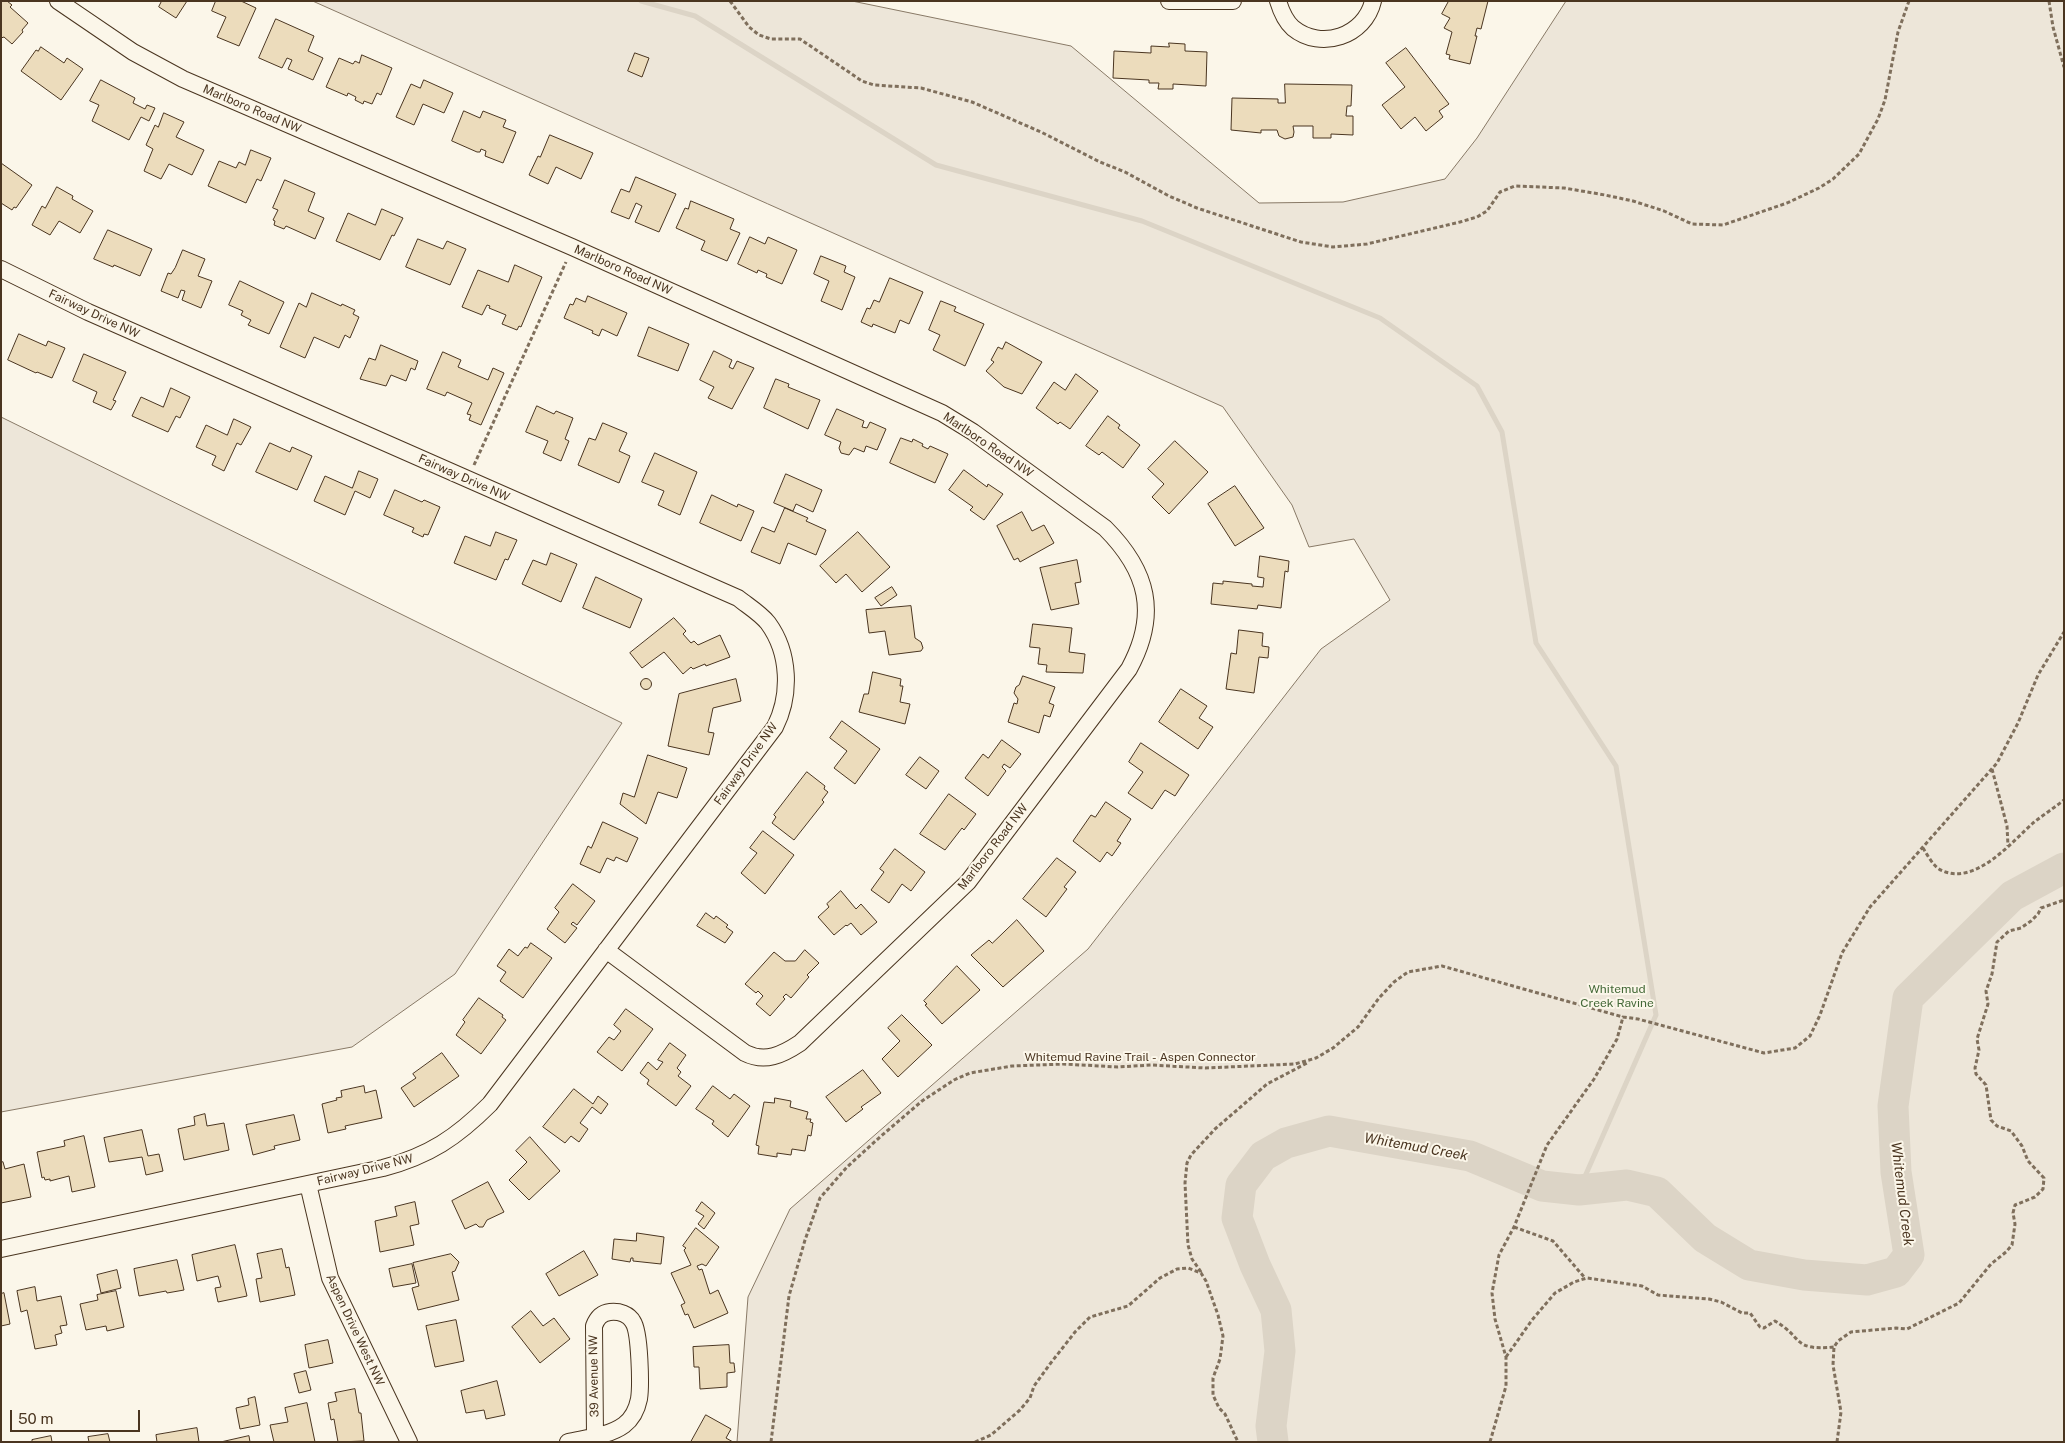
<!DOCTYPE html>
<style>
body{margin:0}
#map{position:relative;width:2065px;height:1443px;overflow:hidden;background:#fbf6e9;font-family:"Public Sans",sans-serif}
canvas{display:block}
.frame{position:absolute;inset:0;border:2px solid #4a3520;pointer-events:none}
.scale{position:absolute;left:10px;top:1410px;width:130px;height:22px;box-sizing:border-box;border:2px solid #4a3520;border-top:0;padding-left:6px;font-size:15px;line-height:18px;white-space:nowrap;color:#4a3520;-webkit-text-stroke:4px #fbf6e9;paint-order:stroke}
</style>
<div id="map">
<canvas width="2065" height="1443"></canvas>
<div class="frame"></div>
<div class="scale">50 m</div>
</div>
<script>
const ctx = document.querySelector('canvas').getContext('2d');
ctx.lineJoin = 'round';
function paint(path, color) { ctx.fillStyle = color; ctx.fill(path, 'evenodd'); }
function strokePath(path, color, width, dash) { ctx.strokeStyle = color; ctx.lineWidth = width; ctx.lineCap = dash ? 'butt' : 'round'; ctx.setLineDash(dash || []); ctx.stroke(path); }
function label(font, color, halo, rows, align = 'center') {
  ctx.font = font + ' "Public Sans",sans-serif'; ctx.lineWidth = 4; ctx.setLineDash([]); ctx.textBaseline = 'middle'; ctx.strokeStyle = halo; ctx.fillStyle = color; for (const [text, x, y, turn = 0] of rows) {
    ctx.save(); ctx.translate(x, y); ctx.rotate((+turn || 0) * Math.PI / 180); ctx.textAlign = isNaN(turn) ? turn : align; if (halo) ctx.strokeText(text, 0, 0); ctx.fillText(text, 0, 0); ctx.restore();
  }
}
const green = new Path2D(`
 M313,1h539l219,45 188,157 84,-1 102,-23 32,-41 89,-137h498v1441h-1327l11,-145 42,-88 298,-260 233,-300 69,-49 -36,-61 -45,8 -17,-42 -69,-98z
 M1,417l621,306 -167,251 -103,73 -351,65z`);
paint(green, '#ede6d9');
strokePath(green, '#887966', 1);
strokePath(new Path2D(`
 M641,1l54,15 241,149 206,56 238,97 97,68 25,46 34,211 80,123 40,249 -77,175`), '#dcd4c6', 5);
strokePath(new Path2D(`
 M1273,1442l-2,-16 9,-75 -4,-41 -21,-45 -18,-47 4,-33 22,-29 23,-13 43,-12 141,25 72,30 37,4 48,-5 30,7 48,46 44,27 55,10 63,5 29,-8 13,-17 -13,-83 -3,-66 15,-108 104,-102 52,-28`), '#dcd4c6', 31);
const building = new Path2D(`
 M1,1h6l5,4 -2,2 18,16 -6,7 1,2 -11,12 -8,-7 -3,1z
 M162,1h25l-11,17 -17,-11z
 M216,1h25l15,7 -17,38 -22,-9 9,-20 -14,-6z
 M1449,1h39l-7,28 -4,-1 -2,8h2l-7,28 -21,-5 1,-4 -4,-1 6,-22 -8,-4 6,-10 -8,-4z
 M276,19l38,17 -6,15 15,7 -10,22 -25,-11 4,-9 -5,-2 -5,10 -23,-10z
 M1169,43l16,1v7l22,1 -1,34 -33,-2v5h-15l1,-6h-10v-3l-36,-2 1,-27 37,2v-7l18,1z
 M41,47l23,16 3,-5 16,11 -22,31 -40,-29 15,-21 2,1z
 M1406,48l43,56 -10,7 4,6 -17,14 -11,-14 -14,12 -19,-24 23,-18 -19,-24z
 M635,53l14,5 -7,19 -14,-6z
 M362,55l30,13 -11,27 -4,-2 -5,11 -8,-3 -1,3 -8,-4 1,-3 -8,-4 -1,3 -21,-9 13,-29 14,6 2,-3 4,2z
 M101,80l34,18 -2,5 12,6 2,-4 8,3 -6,13 -8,-4 -12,23 -37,-19 7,-16 -9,-4z
 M424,80l29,13 -9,20 -21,-9 -9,21 -18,-8 15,-33 9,4z
 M1285,84l67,1 -1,21h-4l-1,10h7v19l-22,-1v4h-18v-12h-20l1,6 -1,5 -8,2 -6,-3 -2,-6h-16v3l-30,-3 1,-32 46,1v4h7z
 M464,111l16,7 3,-7 23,9 -3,7 13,5 -13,31 -18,-7 1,-5 -5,-2 -1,3h-3l-25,-11z
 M164,113l20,9 -8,15 28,13 -12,25 -23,-11 -8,15 -17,-8 9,-22 -7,-4 9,-20 3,2z
 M550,135l43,18 -12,26 -25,-12 -8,17 -19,-9 9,-19 2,1z
 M251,150l20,8 -10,23 -4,-2 -11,24 -38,-17 11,-25 17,7 3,-6 6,3z
 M1,163l31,22 -16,23 -2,-1 -2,3 -11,-7z
 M636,177l40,17 -17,38 -24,-10 7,-16 -6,-3 -7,16 -18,-7 10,-23 8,3z
 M285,180l30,13 -7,18 16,7 -9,21 -29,-13 -2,3 -10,-4 1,-4 -2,-1 5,-10 -5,-2z
 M57,187l16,9 -1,3 21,12 -13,22 -21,-12 -9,14 -18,-10 10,-19 3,2z
 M691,201l43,18 -4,10 10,4 -13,28 -26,-11 4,-9 -29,-13 9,-20 3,1z
 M382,209l21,9 -9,18 -2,-1 -12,25 -44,-19 12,-28 27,12z
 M108,230l44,19 -12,27 -26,-11 -1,2 -19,-8z
 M750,237l15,7 3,-7 29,13 -15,34 -16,-7 1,-3 -9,-4 -1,3 -19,-9z
 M418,239l25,10 4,-8 19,8 -16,36 -44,-18z
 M183,250l22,9 -7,17 14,5 -11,27 -19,-8 3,-9 -4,-1 -3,8 -17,-7 7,-18 3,1 4,-6z
 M821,256l25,10 -2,6 11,5 -13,33 -21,-9 8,-20 -15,-7z
 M515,265l27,12 -21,50 -2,-1 -2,4 -15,-6 4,-9 -17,-7 1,-2 -3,-1 -5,10 -20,-8 16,-37 30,12z
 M890,278l33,14 -14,32 -9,-4 -5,13 -22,-9 -1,3 -11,-5 6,-14 3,1 4,-9 5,2z
 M240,281l44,21 -15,32 -21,-9 3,-5 -10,-5 2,-4 -14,-6z
 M312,293l29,13 1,-2 13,6 -2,4 6,3 -9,21 -5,-3 -6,13 -25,-11 -9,21 -25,-11 19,-44 7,4z
 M588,296l39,17 -10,23 -15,-7 -3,7 -7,-3 1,-2 -29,-13 6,-14 3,1 3,-7 9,4z
 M941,301l15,6 -2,4 30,13 -19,42 -32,-16 7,-15 -11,-5z
 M649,327l40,17 -11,27 -40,-15z
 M19,334l27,12 2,-5 17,7 -13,30 -15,-6 -1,1 -28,-13z
 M1006,342l36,20 -20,32 -18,-7 -18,-16 8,-9 -3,-2 7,-13 4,2z
 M381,345l37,16 -3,9 -4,-2 -5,13 -15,-6 -5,11 -26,-7 9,-21 6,2z
 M714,351l18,9 -3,7 4,2 4,-8 17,7 -22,41 -24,-11 6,-11 -14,-7z
 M443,352l18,8 -3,7 30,13 5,-12 11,5 -23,52 -12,-5 2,-5 -4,-1 5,-11 -25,-11 -2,4 -18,-7z
 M84,354l42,18 -13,28 3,1 -5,9 -18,-8 4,-10 -24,-11z
 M1076,374l22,17 -28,38 -10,-7 -2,2 -22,-16 18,-26 11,8z
 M776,379l13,5 -1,3 32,13 -12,29 -44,-21z
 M171,388l19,9 -10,21 -4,-2 -8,16 -36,-16 9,-19 22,10z
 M537,406l17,8 2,-3 17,7 -8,21 4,2 -8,20 -18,-8 5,-12 -22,-9z
 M837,409l27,12 -2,6 5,1 3,-6 16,7 -9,21 -11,-4 -2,6 -10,-4 -5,7 -8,-2 -2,-5 2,-6 -16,-7z
 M1108,416l12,9 -2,3 22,17 -17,23 -21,-16 -3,3 -13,-9z
 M234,419l17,8 -10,18 -4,-2 -13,28 -12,-6 4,-9 -20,-9 10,-22 21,10z
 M603,423l24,10 -8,18 11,5 -11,27 -41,-18 11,-27 6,2z
 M901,438l11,4 1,-3 10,5 -1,2 6,3 2,-3 18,8 -13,29 -45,-20z
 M1175,441l33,31 -39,42 -17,-17 12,-13 -16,-15z
 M270,443l20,9 2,-5 20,9 -15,34 -41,-18z
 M655,453l42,19 -17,43 -22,-10 6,-14 -22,-9z
 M964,470l23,17 1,-3 15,10 -19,26 -14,-10 3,-3 -24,-17z
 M359,471l19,8 -8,19 -15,-7 -10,24 -31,-14 11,-25 27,12z
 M786,474l36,16 -9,22 -17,-8 -3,7 -19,-8z
 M1235,486l29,42 -29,18 -27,-42z
 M395,490l27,12 2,-2 16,7 -12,28 -4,-1 -1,3 -11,-5 2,-4 -30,-13z
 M712,495l25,12 1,-3 16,7 -13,30 -41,-18z
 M785,508l23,10 -2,3 20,9 -10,25 -28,-12 -8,21 -29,-12 11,-25 12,5z
 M1022,512l10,19 12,-6 10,18 -34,19 -2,-4 -4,2 -17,-34z
 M496,532l21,8 -9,20 -3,-1 -9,21 -42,-17 11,-27 25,10z
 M858,532l32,35 -28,25 -16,-18 -10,9 -16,-17z
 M551,553l26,11 -16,38 -39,-18 11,-24 13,5z
 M1260,556l29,5 -1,11 -3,-1 -4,37 -23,-3 -1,4 -46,-5 2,-21 10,1v-3l29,3v2l11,1 1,-9 -6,-1z
 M1077,560l4,22 -6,1 4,21 -28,6 -11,-42z
 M596,577l46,22 -12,29 -47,-20z
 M892,587l5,8 -16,11 -6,-8z
 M911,606l4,32 6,4 2,6 -2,3 -32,4 -4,-24 -16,2 -3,-23z
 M674,618l12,13 -3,3 8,9 3,-2 4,4 22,-10 10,22 -24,9 -1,-2 -12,5 -2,-2 -8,7 -19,-22 -22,16 -12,-15z
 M1033,624l39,4 -3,24 16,2 -2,19 -37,-1 1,-7 -9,-1 2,-16 -10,-1z
 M1239,630l24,3 -1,13 7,1 -1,11 -9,-1 -5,36 -28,-4 5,-36 5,1z
 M873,672l28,7 -1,7h3l-3,16 10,2 -5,20 -46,-12 5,-18h4z
 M1023,676l32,11 -6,16 5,2 -4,12 -6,-2 -5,18 -31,-11 6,-19 3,1 1,-5 -4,-6 2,-6 3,-2z
 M640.5 684a5.5 5.5 0 1 1 11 0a5.5 5.5 0 1 1-11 0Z
 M736,679l5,22 -28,7 -5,24 6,1 -5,22 -41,-9 11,-52z
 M1181,689l26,17 -8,12 14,9 -15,22 -39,-27z
 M842,721l38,28 -25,35 -21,-16 13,-17 -17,-13z
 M1002,740l19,14 -11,14 -6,-4 -2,3 4,4 -18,25 -23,-18 18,-24 5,4z
 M1141,743l48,32 -14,21 -10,-6 -13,19 -24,-16 15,-21 -14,-10z
 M648,755l39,13 -10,30 -19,-6 -12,32 -26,-20 3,-11 11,4z
 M920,757l19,14 -13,18 -20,-14z
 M807,772l18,14 -1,3 4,3 -6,8 2,2 -30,38 -22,-17 4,-6 -2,-2z
 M949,794l27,20 -12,16 -2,-2 -17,22 -25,-16z
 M1106,802l25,17 -14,22 4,2 -9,13 -5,-4 -7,10 -27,-21 18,-26 4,2z
 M603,822l35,16 -11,24 -11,-5 -2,4 -7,-3 -7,15 -20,-9 8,-18 3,2z
 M763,831l31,24 -29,39 -24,-21 16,-20 -7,-5z
 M895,849l30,23 -14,19 -9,-7 -13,19 -18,-13 13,-18 -4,-3z
 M1057,858l19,14 -12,15 3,2 -21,28 -23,-18z
 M573,884l22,17 -18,24 -4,-3 -2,2 6,4 -12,15 -18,-14 12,-17 -4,-4z
 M841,891l15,18 5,-5 16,18 -16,13 -10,-12 -4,3 -1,-1 -12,10 -16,-18 11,-10 -2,-3z
 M706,913l8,6 2,-3 12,9 -2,2 7,5 -8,11 -28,-17z
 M1017,920l27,31 -41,36 -32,-32 18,-15 3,3z
 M531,943l21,15 -29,40 -23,-17 6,-9 -9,-6 12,-17 9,7 7,-9 2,1z
 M805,950l14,13 -12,12 2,2 -18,21 -5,-4 -3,3 2,2 -15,17 -14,-12 7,-8 -5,-5 -2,2 -11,-9 29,-32 11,9h10z
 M957,966l23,24 -38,34 -17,-19 2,-1 -3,-3z
 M479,998l24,17 -1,2 4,3 -25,34 -25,-19 9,-13 -2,-2z
 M626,1009l27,20 -31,42 -25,-19 12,-15 5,3 7,-9 -7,-6z
 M902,1015l30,30 -34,32 -16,-18 18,-18 -12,-13z
 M670,1043l16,12 -9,13 4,4 -3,4 13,10 -15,20 -29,-22 2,-4 -9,-7 8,-11 9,8 6,-8 -5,-2z
 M442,1053l17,23 -45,31 -13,-19 15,-10 -3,-4z
 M863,1070l18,23 -20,14 2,2 -17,13 -20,-25z
 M364,1086l1,7 11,-3 6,28 -37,8 1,3 -18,4 -6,-29 15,-4 -1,-2 6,-1 -1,-6z
 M713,1086l17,13 4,-5 16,12 -22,31 -16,-13 2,-3 -18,-12z
 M574,1089l19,15 5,-8 10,8 -7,10 -9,-7 -12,16 8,6 -9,13 -8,-6 -6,7 -22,-16z
 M775,1098l16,3 -1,6 18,5 -2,7h5l-1,3 3,1 -2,13 -3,-1 -3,16 -13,-2 -1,6 -14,-2v4l-19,-3 1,-8 -3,-1 8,-43 10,1z
 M205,1114l2,12 17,-3 5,27 -45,10 -6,-31 17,-4 -1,-8z
 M294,1115l6,25 -26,6 1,3 -22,6 -7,-30z
 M142,1130l6,26 11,-2 4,17 -17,4 -4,-18 -33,5 -5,-24z
 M84,1136l11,51 -23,5 -3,-16 -19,5v-2l-5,1 -1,-3 -2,1 -5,-26 28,-6 -1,-5z
 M530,1137l30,34 -31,29 -20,-20 18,-18 -11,-11z
 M3,1162l2,7 19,-5 7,33 -30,6v-40z
 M488,1182l16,30 -17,8 -4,7h-4l-3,-3 -11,5 -13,-28z
 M415,1202l4,22 -9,2 4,19 -34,7 -5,-31 22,-5 -2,-9z
 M702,1202l13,11 -11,16 -6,-5 6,-8 -8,-5z
 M696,1228l23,19 -13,19 -4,-2 -5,2 2,4 3,-1 8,25 8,-4 10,23 -34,15 -6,-14 -3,1 -4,-10 4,-2 -14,-30 20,-8 -7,-15 2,-2 -3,-2z
 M637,1233l27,4 -3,27 -28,-3v-3h-2l-1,4 -18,-3 2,-20 22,2z
 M235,1245l12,51 -29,6 -3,-14 6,-1 -3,-11 -21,5 -5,-26z
 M282,1249l4,19 3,-1 6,28 -35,7 -4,-23 6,-1 -5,-24z
 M584,1251l14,24 -39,21 -13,-22z
 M451,1254l8,8 -4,9 -3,1 7,28 -41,10 -6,-22 7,-2 -6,-23z
 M177,1260l7,30 -17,3 -1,-2 -27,5 -5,-27z
 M412,1264l4,19 -23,4 -4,-18z
 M117,1270l4,18 -20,5 -4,-18z
 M35,1287l2,14 24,-5 6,29 -7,1 2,7 -7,2 2,10 -22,4 -8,-39 -6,2 -4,-21z
 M116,1291l8,36 -17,4 -1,-5 -20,4 -6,-26 18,-4 -1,-5z
 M4,1293l6,31 -9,2v-32z
 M531,1311l12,15 11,-8 16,21 -30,24 -28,-36z
 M456,1320l8,41 -29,6 -9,-41z
 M328,1340l5,23 -24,5 -4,-23z
 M729,1345l1,18h4l1,9 -8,1v14l-27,2 -1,-22h-5l-1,-20z
 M306,1371l5,19 -12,3 -5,-19z
 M497,1381l8,34 -19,4 -2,-9 -18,3 -5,-22z
 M355,1389l4,24h2l3,28 -26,1 -4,-23 -3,1 -3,-17 9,-2 -2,-8z
 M255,1397l5,28 -20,4 -4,-21 13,-3 -1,-6z
 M307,1403l8,39h-41l-4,-17 18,-3 -3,-14z
 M706,1415l25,14 -5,9 7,4h-42z
 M197,1428l2,14h-42l-1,-7z
 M108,1434l2,8h-21l-1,-5z
 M51,1436l1,6h-20v-2z
 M249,1436l1,6h-29z`);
paint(building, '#ecdcbc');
strokePath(building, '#4a3520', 1);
const minor = new Path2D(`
 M58,1l75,51 50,27 389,168 370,166 31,19 132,96c43,43 54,86 24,141l-161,213 -168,161c-18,12 -35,20 -55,10l-139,-103
 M1169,1h64
 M1278,1c3,10 7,20 15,27 28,23 72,8 80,-27
 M1,269l87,43 650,286c10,8 22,15 30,25 22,30 23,72 7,104l-285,377c-33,33 -61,52 -107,64l-382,81
 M308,1184l22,94 79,164
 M568,1442c18,-4 41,-6 56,-17 8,-6 13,-16 15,-26 2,-13 1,-67 -6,-77 -4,-8 -14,-11 -23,-10 -9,1 -13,6 -16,14l1,110`);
strokePath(minor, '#4a3520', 18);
strokePath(new Path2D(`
 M730,1l19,26 10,8 12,4h29l62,42 12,4 47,3 51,14 69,30 59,30 25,10 44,24 28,12 104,34 32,5 34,-3 93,-22 17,-5 10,-6 13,-19 15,-6 49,2 41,7 28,6 31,10 28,13 31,1 64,-22 32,-15 14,-9 26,-25 19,-35 7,-19 13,-68 11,-31
 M2049,1l4,26 11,40
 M474,465l92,-203
 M1992,769l15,57 1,20
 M1923,848c5,8 11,20 20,23 33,14 69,-29 90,-48 10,-8 21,-15 31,-23
 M1514,1227l39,14 32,37
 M1201,1272l-9,-13 -4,-14 -3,-62 2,-20 4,-8 24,-26 36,-31 16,-14 42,-22
 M1506,1357l26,-37 23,-27 19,-11 13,-4 55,8 16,9 51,4 12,3 21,11h8l10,14 4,1 11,-7c29,17 17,30 59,26
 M771,1442l18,-146 16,-56 15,-42 27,-31 33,-30 42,-36 32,-21 16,-7 42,-7 51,-2 55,3 34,-2 53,3 90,-4 21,-6 17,-10 25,-21 21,-29 15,-16 14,-10 34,-6 181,51
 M975,1442l16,-7 29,-25 10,-12 4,-12 16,-22 25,-32 15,-15 38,-11 32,-28 17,-9 11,-1 13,5 5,8 12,34 5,21 -3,23 -7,19v17l6,13 6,6 13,28
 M1490,1442l16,-56v-29l-11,-38 -3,-26 7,-38 15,-28 33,-82 47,-66 23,-40 6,-22 15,2 126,34 31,-5 15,-12 10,-21 22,-62 28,-46 127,-144 21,-40 20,-48 26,-43
 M1837,1442l4,-30 -8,-47 1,-18 4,-6 13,-9 45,-4 11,1 52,-26 32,-39 15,-12 6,-7 3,-21 -2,-11 2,-8 20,-8 8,-8 1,-11 -16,-17 -6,-15 -11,-15 -14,-5 -6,-6 -5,-35 -10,-11 -1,-6 4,-18 -2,-11 11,-35 -2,-13 6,-17 5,-32 12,-11 12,-3 10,-7 7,-7 3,-6 23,-8`), '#7f6f5c', 3, [4, 2.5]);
strokePath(minor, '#fbf6e9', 16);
label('12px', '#4a3520', '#fbf6e9', [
 ["Marlboro Road NW",252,109,23],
 ["Marlboro Road NW",623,270,24],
 ["Fairway Drive NW",94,314,25],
 ["Marlboro Road NW",988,445,34],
 ["Fairway Drive NW",464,478,24],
 ["Fairway Drive NW",746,764,-54],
 ["Marlboro Road NW",993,847,-52],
 ["Whitemud Ravine Trail - Aspen Connector",1140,1057],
 ["Fairway Drive NW",365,1170,-14],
 ["Aspen Drive West NW",355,1330,65],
 ["39 Avenue NW",594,1376,-91]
]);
label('12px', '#436837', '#fbf6e9', [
 ["Whitemud",1617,989],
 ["Creek Ravine",1617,1003]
]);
label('italic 14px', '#4a3520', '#fbf6e9', [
 ["Whitemud Creek",1416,1147,10],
 ["Whitemud Creek",1902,1194,83]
]);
</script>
